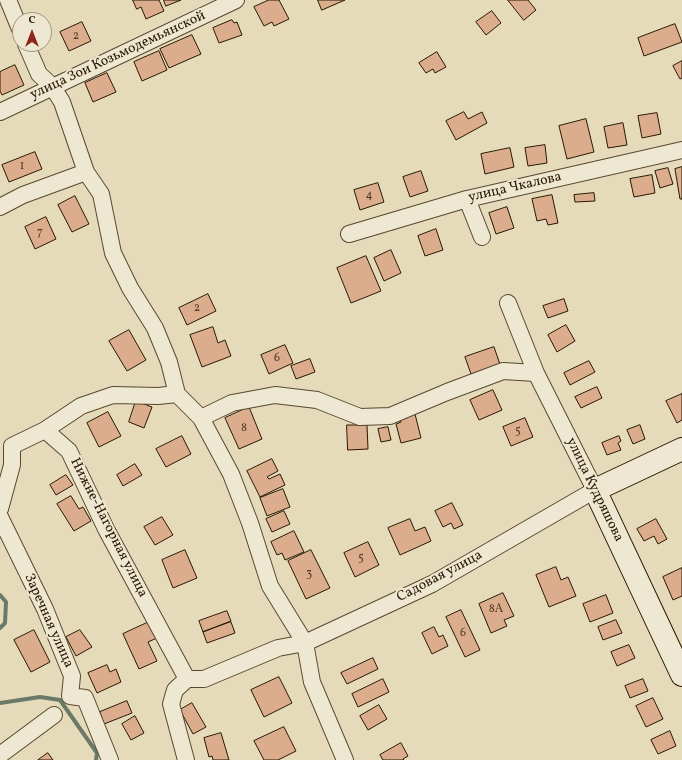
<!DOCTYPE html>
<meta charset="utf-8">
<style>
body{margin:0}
#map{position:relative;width:682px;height:760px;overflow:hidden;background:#e5dbba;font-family:Vollkorn,serif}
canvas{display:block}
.north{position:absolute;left:12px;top:12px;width:40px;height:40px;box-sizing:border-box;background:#eee8d2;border:1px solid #9f947f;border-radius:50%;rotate:0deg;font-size:11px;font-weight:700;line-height:16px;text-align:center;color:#291702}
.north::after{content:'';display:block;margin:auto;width:14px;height:18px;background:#8f2418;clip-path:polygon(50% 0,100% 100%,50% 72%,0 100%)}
</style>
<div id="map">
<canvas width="682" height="760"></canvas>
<div class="north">С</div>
</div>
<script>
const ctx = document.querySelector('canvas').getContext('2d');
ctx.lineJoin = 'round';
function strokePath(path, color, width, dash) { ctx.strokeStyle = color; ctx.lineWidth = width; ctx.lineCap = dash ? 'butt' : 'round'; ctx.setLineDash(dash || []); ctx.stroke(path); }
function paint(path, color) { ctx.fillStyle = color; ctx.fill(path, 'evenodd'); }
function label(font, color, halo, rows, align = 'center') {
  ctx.font = font + ' Vollkorn,serif'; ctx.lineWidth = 4; ctx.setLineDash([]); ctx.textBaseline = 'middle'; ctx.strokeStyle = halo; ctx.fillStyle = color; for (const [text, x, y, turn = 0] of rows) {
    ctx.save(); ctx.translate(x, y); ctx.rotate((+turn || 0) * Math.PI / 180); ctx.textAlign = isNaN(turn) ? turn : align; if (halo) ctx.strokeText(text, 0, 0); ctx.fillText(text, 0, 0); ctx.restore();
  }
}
strokePath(new Path2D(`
 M0,595l6,7 -1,21 -5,5
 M0,703l40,-6 20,3 37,53 -1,7`), '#6a7968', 4);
const building = new Path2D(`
 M133,0h26l5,11 -18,8 -5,-12 -4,2z
 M164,0h17l-15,6z
 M269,0h10l10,19 -15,7 -2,-4 -8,4 -10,-19z
 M318,0h27l-23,10z
 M508,0h20l8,10 -12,10z
 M492,11l9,12 -15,12 -10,-13z
 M232,20l2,3 3,-1 5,13 -23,8 -6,-15z
 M82,22l9,19 -22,10 -9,-19z
 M675,24l7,18 -38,14 -6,-18z
 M192,35l9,19 -32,14 -9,-19z
 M159,51l8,19 -25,11 -8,-19z
 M437,52l9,15 -11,6 -2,-4 -7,4 -7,-10z
 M682,61v17l-2,1 -7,-13z
 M15,65l9,20 -22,10 -2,-4v-19z
 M107,73l9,19 -23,10 -8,-19z
 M464,112l4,7 14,-7 5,11 -31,17 -10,-19z
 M657,113l4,21 -19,4 -4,-22z
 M586,119l8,33 -27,7 -8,-33z
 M623,123l4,22 -19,3 -4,-21z
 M545,145l2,18 -19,3 -3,-18z
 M510,148l4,19 -29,7 -4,-20z
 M35,152l7,17 -33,13 -7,-17z
 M682,167v32h-2l-5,-30z
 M668,168l5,16 -13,4 -5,-17z
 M421,171l7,20 -18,6 -7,-20z
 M652,175l3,18 -21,4 -4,-18z
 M378,183l6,19 -24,8 -6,-20z
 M594,193l1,8 -20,1 -1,-7z
 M552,195l6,28 -10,2 -2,-6 -9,2 -5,-22z
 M75,196l14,28 -17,8 -14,-27z
 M507,207l7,21 -18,6 -7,-21z
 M46,217l10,22 -21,10 -10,-22z
 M436,229l7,21 -18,6 -7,-20z
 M391,250l10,23 -17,8 -10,-23z
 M366,256l15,35 -30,12 -14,-35z
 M208,294l8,17 -29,14 -8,-17z
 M564,299l4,12 -20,7 -5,-12z
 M566,325l9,16 -18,11 -9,-17z
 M213,327l5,16 7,-3 6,16 -29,11 -12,-32z
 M129,330l17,30 -19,11 -18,-30z
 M285,345l8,18 -24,11 -8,-19z
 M494,347l8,23 -17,6 -2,-6 -12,4 -6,-17z
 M310,359l5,13 -19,7 -5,-13z
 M589,361l6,11 -25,13 -6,-12z
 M597,387l5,11 -21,10 -6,-11z
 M493,390l9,20 -23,10 -9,-20z
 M682,394v26l-5,3 -11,-22z
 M136,401l16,6 -8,21 -15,-6z
 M249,407l13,32 -23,10 -14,-31z
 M108,412l13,24 -22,11 -12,-24z
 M415,414l6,24 -20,5 -5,-19 5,-2 -2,-4z
 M525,418l8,19 -22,9 -8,-19z
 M347,425h20l1,24 -20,1z
 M640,425l5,14 -12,5 -6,-14z
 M388,427l3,13 -10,2 -3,-13z
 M182,436l9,18 -25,13 -10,-18z
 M619,436l2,5 -3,2 3,7 -14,5 -5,-12z
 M272,459l6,12 -11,6 2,2 11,-5 5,11 -25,12 -13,-26z
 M135,464l7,11 -19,11 -6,-11z
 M66,475l7,10 -17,10 -6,-10z
 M283,489l7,18 -23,9 -7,-18z
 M71,496l8,13 4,-2 8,14 -17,10 -17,-27z
 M452,503l11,22 -9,4 -3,-6 -8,4 -8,-16z
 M284,511l6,13 -18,8 -6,-13z
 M162,517l11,18 -18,10 -11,-18z
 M410,519l5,12 10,-4 6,14 -31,14 -12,-27z
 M656,519l11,20 -9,5 -4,-8 -10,5 -7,-12z
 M294,531l10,21 -19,8 -3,-7 -5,2 -6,-13z
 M368,542l11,23 -24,12 -11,-24z
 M185,550l12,28 -24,10 -11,-28z
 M311,550l19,38 -24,11 -18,-38z
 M556,567l5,13 7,-3 8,19 -27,11 -13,-32z
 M682,568v28l-9,4 -10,-23z
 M503,593l11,23 -10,4 3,6 -16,7 -12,-29z
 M606,595l7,18 -23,9 -7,-18z
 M461,610l19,40 -15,7 -19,-40z
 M227,611l4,10 -28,11 -4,-11z
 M616,620l6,13 -19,7 -5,-13z
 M149,622l8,16 -9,4 9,19 -18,8 -16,-35z
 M231,622l4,11 -28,10 -4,-11z
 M434,627l5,10 4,-2 5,11 -16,8 -10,-21z
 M34,630l16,32 -19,10 -17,-32z
 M80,630l12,17 -16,9 -10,-19z
 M629,645l6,13 -18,8 -6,-14z
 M373,658l5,11 -31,15 -6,-11z
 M107,665l3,7 6,-3 5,13 -24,11 -9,-20z
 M279,677l13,26 -28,14 -13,-27z
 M383,679l6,13 -31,15 -6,-13z
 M643,679l5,12 -18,7 -5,-12z
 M653,698l10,21 -17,8 -10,-21z
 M127,701l5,12 -28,11 -4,-12z
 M192,703l14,24 -13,7 -13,-24z
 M379,705l8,14 -19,11 -8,-14z
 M135,716l9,17 -13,7 -9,-16z
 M284,727l12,24 -18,9h-14l-10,-19z
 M670,731l6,15 -18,8 -7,-14z
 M221,733l8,27h-16l-1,-4 -3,1 -5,-19z
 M401,743l7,13 -5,3 1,1h-21l-3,-5z
 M48,753l5,7h-15z`);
paint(building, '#dbad8d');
strokePath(building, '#291702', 1);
const street = new Path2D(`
 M8,0l12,29
 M26,44l13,30 13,12 10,16 24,70 15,22 12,59 17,35 25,40 14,34 8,32 24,24 30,56 19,49 20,63 35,57 7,39 33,78
 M0,112l236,-112
 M467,199l15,38
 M0,207l23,-12 63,-23
 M349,234l118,-35 215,-49
 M201,418l31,-15 43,-8 42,5 43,17 30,-1 57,-24 56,-21 33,2
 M45,430l24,21 37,78 81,150
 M0,509l12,-44v-19l33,-16 36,-24 32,-11 45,1 19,-2
 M0,517l45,92 27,67 -2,20 15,2 25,62
 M187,679h17l74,-31 27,-5 127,-59 163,-94 -59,-117 -28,-70
 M0,755l54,-40
 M186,760l-15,-56 4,-14 12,-11`);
const secondary = new Path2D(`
 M682,449l-87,41 87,185`);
strokePath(street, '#584830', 18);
strokePath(secondary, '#291702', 24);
strokePath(street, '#eee8d2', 16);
strokePath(secondary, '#eee8d2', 22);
label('12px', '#563c25', null, [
 ["2",76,37],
 ["1",22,167],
 ["4",369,196],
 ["7",40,233],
 ["2",197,309],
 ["6",277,359],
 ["8",244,429],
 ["5",518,432],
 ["5",361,559],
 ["3",309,575],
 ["8А",496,610],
 ["6",463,634]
]);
label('14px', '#291702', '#eee8d2', [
 ["улица Зои Козьмодемьянской",118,56,-25],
 ["улица Чкалова",515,188,-13],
 ["улица Кудряшова",594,490,64],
 ["Нижне-Нагорная улица",108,528,63],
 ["Садовая улица",440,577,-28],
 ["Заречная улица",48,621,66]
]);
</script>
